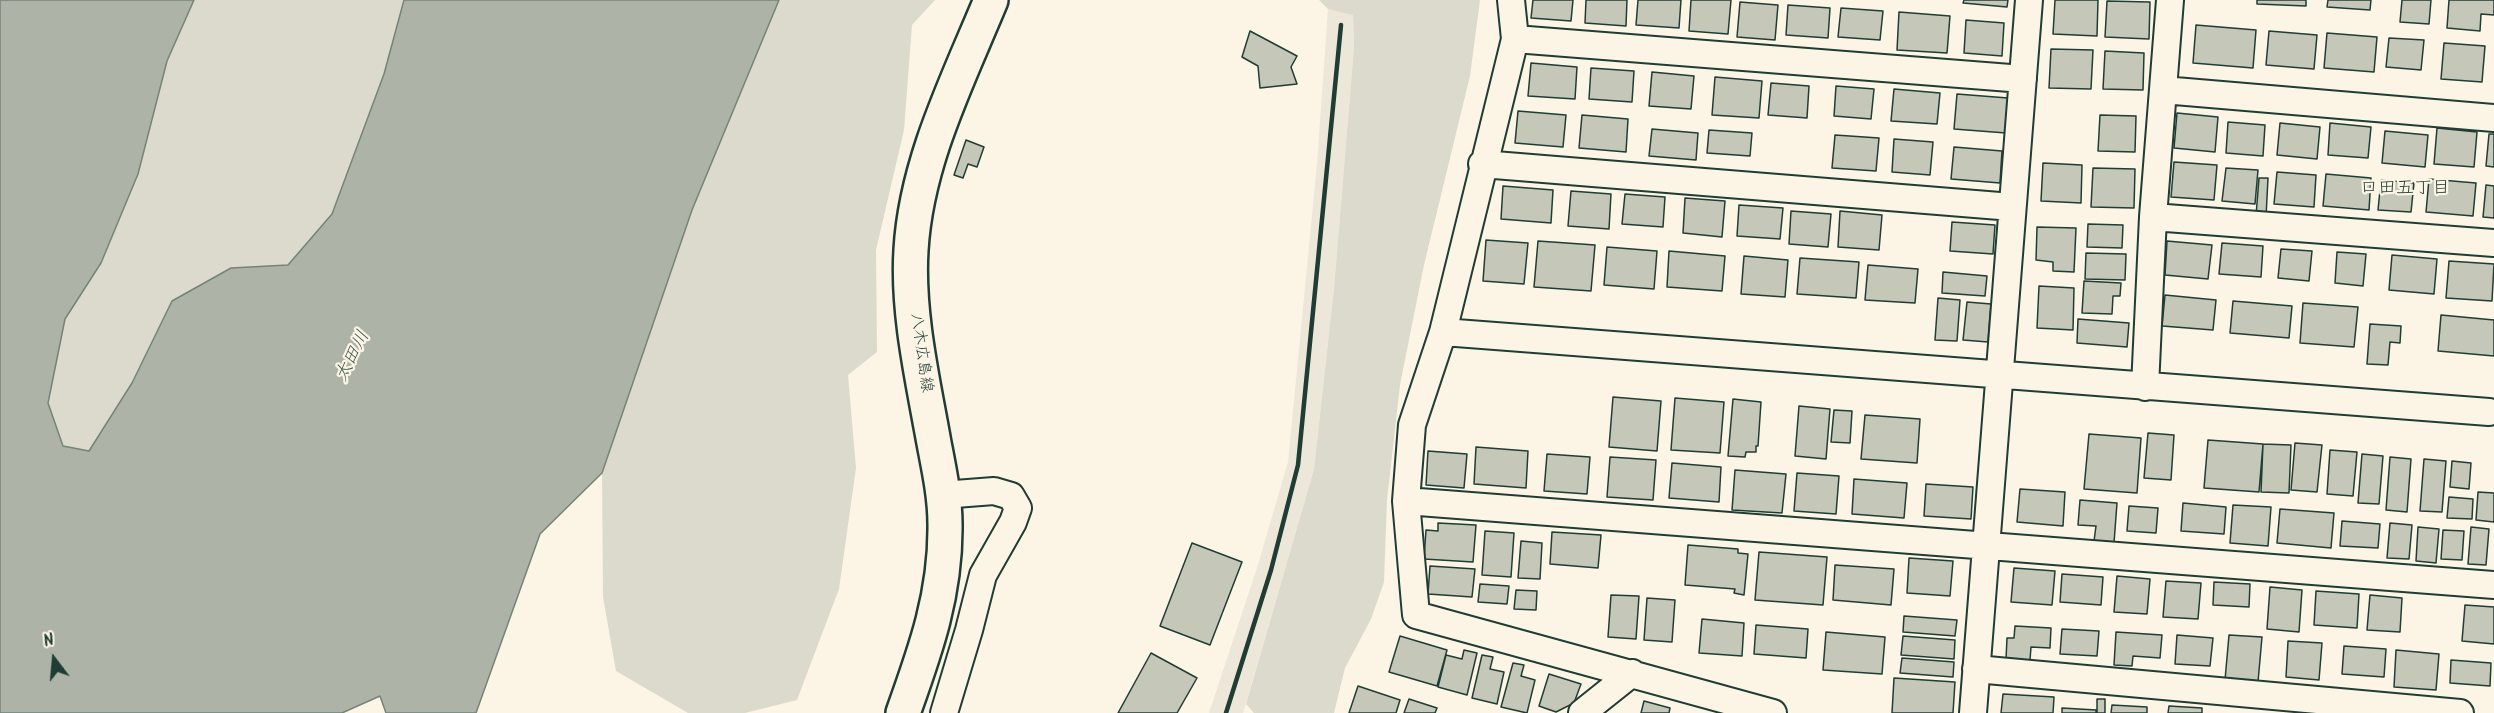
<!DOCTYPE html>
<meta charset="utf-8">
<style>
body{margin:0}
#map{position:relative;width:2494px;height:713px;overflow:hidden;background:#fcf5e5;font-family:Kalam,sans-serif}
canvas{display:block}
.north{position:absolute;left:24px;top:629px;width:60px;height:60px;-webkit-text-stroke:4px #fcf5e5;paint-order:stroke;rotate:344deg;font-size:16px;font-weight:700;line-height:24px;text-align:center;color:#1f3d34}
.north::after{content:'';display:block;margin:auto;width:21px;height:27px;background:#1f3d34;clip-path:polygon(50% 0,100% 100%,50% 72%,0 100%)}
</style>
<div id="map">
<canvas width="2494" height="713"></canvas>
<div class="north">N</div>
</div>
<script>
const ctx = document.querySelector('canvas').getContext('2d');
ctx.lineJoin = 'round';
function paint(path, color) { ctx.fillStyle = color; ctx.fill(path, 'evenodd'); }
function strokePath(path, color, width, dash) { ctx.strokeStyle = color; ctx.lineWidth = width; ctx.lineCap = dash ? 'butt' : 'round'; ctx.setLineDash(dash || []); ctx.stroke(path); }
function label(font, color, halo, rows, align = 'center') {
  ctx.font = font + ' Kalam,"Klee One",sans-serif'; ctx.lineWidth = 4.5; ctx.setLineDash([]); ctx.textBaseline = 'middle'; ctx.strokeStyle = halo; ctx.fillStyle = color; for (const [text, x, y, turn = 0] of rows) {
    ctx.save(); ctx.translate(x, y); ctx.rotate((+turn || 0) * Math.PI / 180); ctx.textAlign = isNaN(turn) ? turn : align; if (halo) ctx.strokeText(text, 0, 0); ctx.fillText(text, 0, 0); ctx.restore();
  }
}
paint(new Path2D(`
 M1328,9l25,5 1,33 -20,241 -20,181 -71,244h-34l48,-145 31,-106 29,-298z`), '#ece7d8');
paint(new Path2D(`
 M194,0h210l-20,74 -52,140 -44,51 -57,3 -99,115 -43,68 -26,-5 -15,-43 17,-84 36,-56 37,-89 29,-113z
 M779,0h156l-23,25 -8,105 -28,120 1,102 -29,23 8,93 -17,121 -42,111 -52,13h-57l-72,-42 -13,-74 -1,-124 90,-263z
 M1319,0h161l-10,76 -46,189 -24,120 -13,115 -3,82 -13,37 -26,49 -11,45h-80l-8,-9 68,-235 20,-181 20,-241 -1,-32 -25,-6z`), '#dcdacc');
const water = new Path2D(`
 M0,0h194l-27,61 -29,113 -37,89 -36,56 -17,84 15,43 26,5 43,-68 40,-82 59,-33 57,-3 44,-51 52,-140 20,-74h375l-87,210 -90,263 -62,61 -64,179h-90l-6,-17 -38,17h-342z`);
paint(water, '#aeb3a7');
strokePath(water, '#758479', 1.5);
const building = new Path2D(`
 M1533,0h40l-2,21 -40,-3z
 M1586,0h41l-1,26 -41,-3z
 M1638,0h43l-2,28 -43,-3z
 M1691,0h40l-3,34 -39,-3z
 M1964,0h44l-1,7 -44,-4z
 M2055,0h43l-1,36 -44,-2z
 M2257,0h49v6l-49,-2z
 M2328,0h43l-1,10 -43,-3z
 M2402,0h29l-2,24 -29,-2z
 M2449,0h45v15l-13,-1 -1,17 -33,-3z
 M2107,1l43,1 -1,37 -44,-2z
 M1740,2l38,3 -3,35 -38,-3z
 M1788,5l42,3 -2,30 -42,-3z
 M1841,8l42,3 -3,29 -42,-3z
 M1899,12l51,4 -3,37 -50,-3z
 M1966,20l38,3 -2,33 -38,-3z
 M2196,25l60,5 -3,38 -60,-5z
 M1250,31l47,25 -6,11 6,17 -37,4 -2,-22 -16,-9z
 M2269,31l48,4 -3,34 -48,-4z
 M2327,33l50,4 -3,35 -50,-4z
 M2389,38l35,2 -3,30 -35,-3z
 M2444,43l41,3 -3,36 -41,-3z
 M2051,49l42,1 -2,39 -42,-1z
 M2105,51l39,2 -1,37 -40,-1z
 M1531,63l46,4 -2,32 -47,-3z
 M1591,68l43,3 -2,31 -43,-3z
 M1652,72l42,4 -3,33 -42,-3z
 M1715,77l47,4 -3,37 -47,-3z
 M1771,83l38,3 -2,32 -39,-3z
 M1836,86l38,3 -3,30 -37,-3z
 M1894,89l46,4 -3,31 -46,-3z
 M1957,94l51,4 -2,35 -52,-4z
 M1518,111l48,4 -3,32 -48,-4z
 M2177,113l41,4 -3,35 -41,-4z
 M1582,115l46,4 -2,33 -47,-4z
 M2100,115l36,1 -1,36 -37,-1z
 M2228,122l37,3 -2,31 -37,-3z
 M2280,123l40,4 -3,32 -40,-4z
 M2330,123l41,4 -3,31 -40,-3z
 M2437,128l40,4 -3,35 -40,-3z
 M1652,129l46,4 -2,27 -47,-4z
 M1709,130l43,3 -2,23 -43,-3z
 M2385,131l43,4 -3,32 -43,-4z
 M2489,134h5v33l-8,-1z
 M1835,135l44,3 -3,33 -44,-3z
 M1894,139l39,3 -3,33 -38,-3z
 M966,140l18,7 -7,20 -9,-3 -5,14 -9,-3z
 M1954,147l48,4 -2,32 -49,-4z
 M2174,162l43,3 -3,35 -43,-3z
 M2043,163l39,2 -1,38 -40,-2z
 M2093,168l42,1 -1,39 -43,-1z
 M2226,168l32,2 -3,34 -33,-3z
 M2277,172l39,3 -2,32 -40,-3z
 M2326,174l45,4 -2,32 -46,-4z
 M2259,178h9l-2,39 -10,-1z
 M2429,179l47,4 -3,33 -47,-4z
 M2381,180l33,3 -3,29 -33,-2z
 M2486,185l8,1v32l-11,-1z
 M1503,186l50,4 -2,33 -50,-4z
 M1571,191l40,3 -2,35 -41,-3z
 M1625,194l40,3 -2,30 -41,-3z
 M1685,198l40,3 -3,36 -39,-4z
 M1739,205l44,3 -3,31 -43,-3z
 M1791,211l40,3 -3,33 -39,-3z
 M1840,211l42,4 -3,35 -41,-3z
 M1952,222l43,3 -2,29 -43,-3z
 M2088,224l35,1 -1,23 -35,-1z
 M2037,227l39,1 -2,44 -21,-1v-9l-17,-2z
 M1486,240l42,3 -4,41 -41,-3z
 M1538,241l57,4 -4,46 -57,-4z
 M2167,241l45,4 -4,34 -43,-4z
 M2222,243l41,3 -2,31 -42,-3z
 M1607,247l50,4 -3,38 -50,-4z
 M2281,249l31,2 -3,30 -31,-3z
 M1669,251l56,5 -3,35 -55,-4z
 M2337,252l29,2 -3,32 -28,-3z
 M2086,253l40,1 -1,26 -40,-1z
 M2392,255l45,4 -3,35 -45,-4z
 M1744,256l44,4 -3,37 -44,-3z
 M1800,258l59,4 -3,36 -59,-4z
 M2449,261l45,3 -2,37 -46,-3z
 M1868,265l50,4 -3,34 -50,-3z
 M1943,272l44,4 -2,20 -43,-3z
 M2084,281l37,2 -1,13h-7l-1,18 -30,-1z
 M2039,286l35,2 -1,42 -36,-2z
 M2165,295l51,5 -3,30 -51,-4z
 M1938,298l22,2 -3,41 -22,-1z
 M2233,301l59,5 -3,32 -59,-5z
 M1967,302l24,2 -3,38 -25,-2z
 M2303,303l55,4 -4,40 -54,-4z
 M2441,315l53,5v36l-56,-5z
 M2078,319l51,4 -2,24 -50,-4z
 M2370,324l31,2 -1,17 -10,-1 -2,23 -21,-1z
 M1613,397l48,4 -4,50 -48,-4z
 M1675,398l49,4 -4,51 -49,-3z
 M1733,399l28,3 -3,44h-2v6h-10l-1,5 -17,-1z
 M1799,406l31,3 -4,50 -31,-3z
 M1834,410l18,1 -2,32 -19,-1z
 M1865,415l55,4 -3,44 -56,-4z
 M2148,433l26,2 -3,45 -27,-2z
 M2089,434l52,4 -4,55 -53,-4z
 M2208,440l55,4 -4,48 -55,-4z
 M2295,443l27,2 -5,47 -26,-2z
 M2263,444l28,1 -2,48 -28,-1z
 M1476,447l52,4 -2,37 -52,-4z
 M2330,450l27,2 -4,44 -26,-2z
 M1428,451l39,3 -3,34 -38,-3z
 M1547,454l43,3 -3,37 -43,-3z
 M2362,454l21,2 -4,48 -21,-1z
 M1610,457l46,3 -3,40 -46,-3z
 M2390,457l21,2 -4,53 -21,-2z
 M2424,459l22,2 -4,51 -22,-1z
 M2452,461l19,2 -2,26 -19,-2z
 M1672,463l49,4 -2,35 -50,-4z
 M1735,470l51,4 -4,39 -50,-3z
 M1797,473l42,3 -3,38 -42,-3z
 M1854,479l53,4 -3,35 -52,-4z
 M1926,484l47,3 -2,32 -47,-3z
 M2020,489l45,3 -2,34 -46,-4z
 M2478,492l16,1v29l-18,-2z
 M2449,497l24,2 -1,20 -25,-1z
 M2080,500l37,3 -3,40 -20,-2 2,-15 -18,-1z
 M2183,503l43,4 -2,27 -43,-3z
 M2233,505l38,2 -3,39 -38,-3z
 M2129,506l29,2 -2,25 -29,-2z
 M2280,509l54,4 -3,35 -54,-5z
 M2342,521l38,3 -2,24 -38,-2z
 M1438,523l38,2 -3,37 -49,-3 2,-29 12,1z
 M2390,523l22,2 -3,34 -22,-1z
 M2418,527l21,2 -3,34 -20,-2z
 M2471,527l18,2 -3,36 -18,-1z
 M2443,530l21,1 -2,29 -21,-1z
 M1485,531l29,2 -3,44 -29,-2z
 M1552,532l49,3 -3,33 -48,-4z
 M1521,541l21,2 -2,36 -22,-1z
 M1192,543l50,19 -32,83 -50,-19z
 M1688,545l50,4v4l10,1 -4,41 -10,-2 1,-4 -50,-4z
 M1759,552l68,5 -4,48 -68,-5z
 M1909,558l44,3 -3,35 -43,-3z
 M1835,565l59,4 -3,36 -58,-5z
 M1430,566l45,3 -3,28 -44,-3z
 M2014,568l41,3 -3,34 -41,-3z
 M2062,574l41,3 -2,28 -41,-3z
 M2117,576l33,3 -3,35 -33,-2z
 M2166,581l35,2 -3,36 -35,-2z
 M2214,582l36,2 -1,23 -36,-2z
 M1480,584l29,2 -2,18 -29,-2z
 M2270,587l32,3 -3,42 -32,-3z
 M1516,590l21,1 -1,19 -22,-1z
 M2316,591l43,3 -2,34 -43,-3z
 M1611,595l28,1 -3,43 -28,-2z
 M2370,595l32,3 -2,34 -33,-2z
 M1647,598l28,2 -3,42 -28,-2z
 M2465,605l29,2v37l-32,-3z
 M1904,616l53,4 -2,16 -52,-4z
 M1702,619l42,4 -2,33 -43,-3z
 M1756,625l52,4 -2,29 -52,-4z
 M2015,626l36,2 -1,20 -19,-1 -1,13 -24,-1 1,-21h7z
 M2062,629l37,2 -2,25 -37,-2z
 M1826,632l59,5 -3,37 -59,-4z
 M2116,632l46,3 -2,23 -27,-2 -1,10 -18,-1z
 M2177,635l36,3 -3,28 -35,-2z
 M2229,635l33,2 -4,45 -33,-2z
 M1400,636l47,14 -10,36 -48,-14z
 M1903,636l52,4 -1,19 -53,-4z
 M2288,641l34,2 -3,37 -33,-3z
 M2344,646l42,3 -2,28 -42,-3z
 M1464,650l13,3 -10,42 -29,-8 8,-32 16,4z
 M2396,650l43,4 -3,36 -42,-3z
 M1151,653l46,25 -20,35h-59z
 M1482,655l11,2 -3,12 14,3 -7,32 -25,-6z
 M1902,658l52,4 -1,15 -53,-4z
 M2451,660l40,3 -1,23 -40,-3z
 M1513,663l11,2 -3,11 14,4 -8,33 -26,-6z
 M1549,674l32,10 -7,19 -18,9 -17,-6z
 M1894,678l61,4 -2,31h-61z
 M1358,686l42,14 -4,13h-47z
 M2003,694l51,3 -1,16h-52z
 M1409,699l28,9 -2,5h-31z
 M2097,699h8v14h-8z
 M1644,701l26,7 -1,5h-28z
 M2112,705l35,2v6h-36z
 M2169,706l33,2v5h-34z
 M2062,708l34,2v3h-34z`);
paint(building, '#c5c7b9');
strokePath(building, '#1f3d34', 1.5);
const street = new Path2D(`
 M1511,0l4,39 -72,293 -31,93 -6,76 10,114 357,98
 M1515,39l508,40
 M2163,90l331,28
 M1482,164l530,43
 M2153,217l341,26
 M1443,332l1046,80
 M2145,387l8,-170 17,-217
 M942,495l52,-4 17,5 7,12 -5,14 -30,53 -14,55 -25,83
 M1406,501l1088,84
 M1976,669l484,44
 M1582,713l50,-40
 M1973,713l56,-713`);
const secondary = new Path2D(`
 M903,713c23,-64 43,-120 42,-189 0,-27 -6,-55 -11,-81 -11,-62 -27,-130 -23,-193 5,-88 47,-170 80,-250`);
strokePath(street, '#1f3d34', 30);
strokePath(secondary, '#1f3d34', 38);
strokePath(street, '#fcf5e5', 26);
strokePath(secondary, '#fcf5e5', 33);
strokePath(new Path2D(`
 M1226,713l45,-143 27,-105 43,-440`), '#1f3d34', 4.5);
label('16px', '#1f3d34', '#fcf5e5', [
 ["八木広島線",920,353,82]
]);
label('18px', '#1f3d34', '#fcf5e5', [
 ["口田五丁目",2405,190]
]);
label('italic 18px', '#435a51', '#fcf5e5', [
 ["太田川",354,357,-63]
]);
</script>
